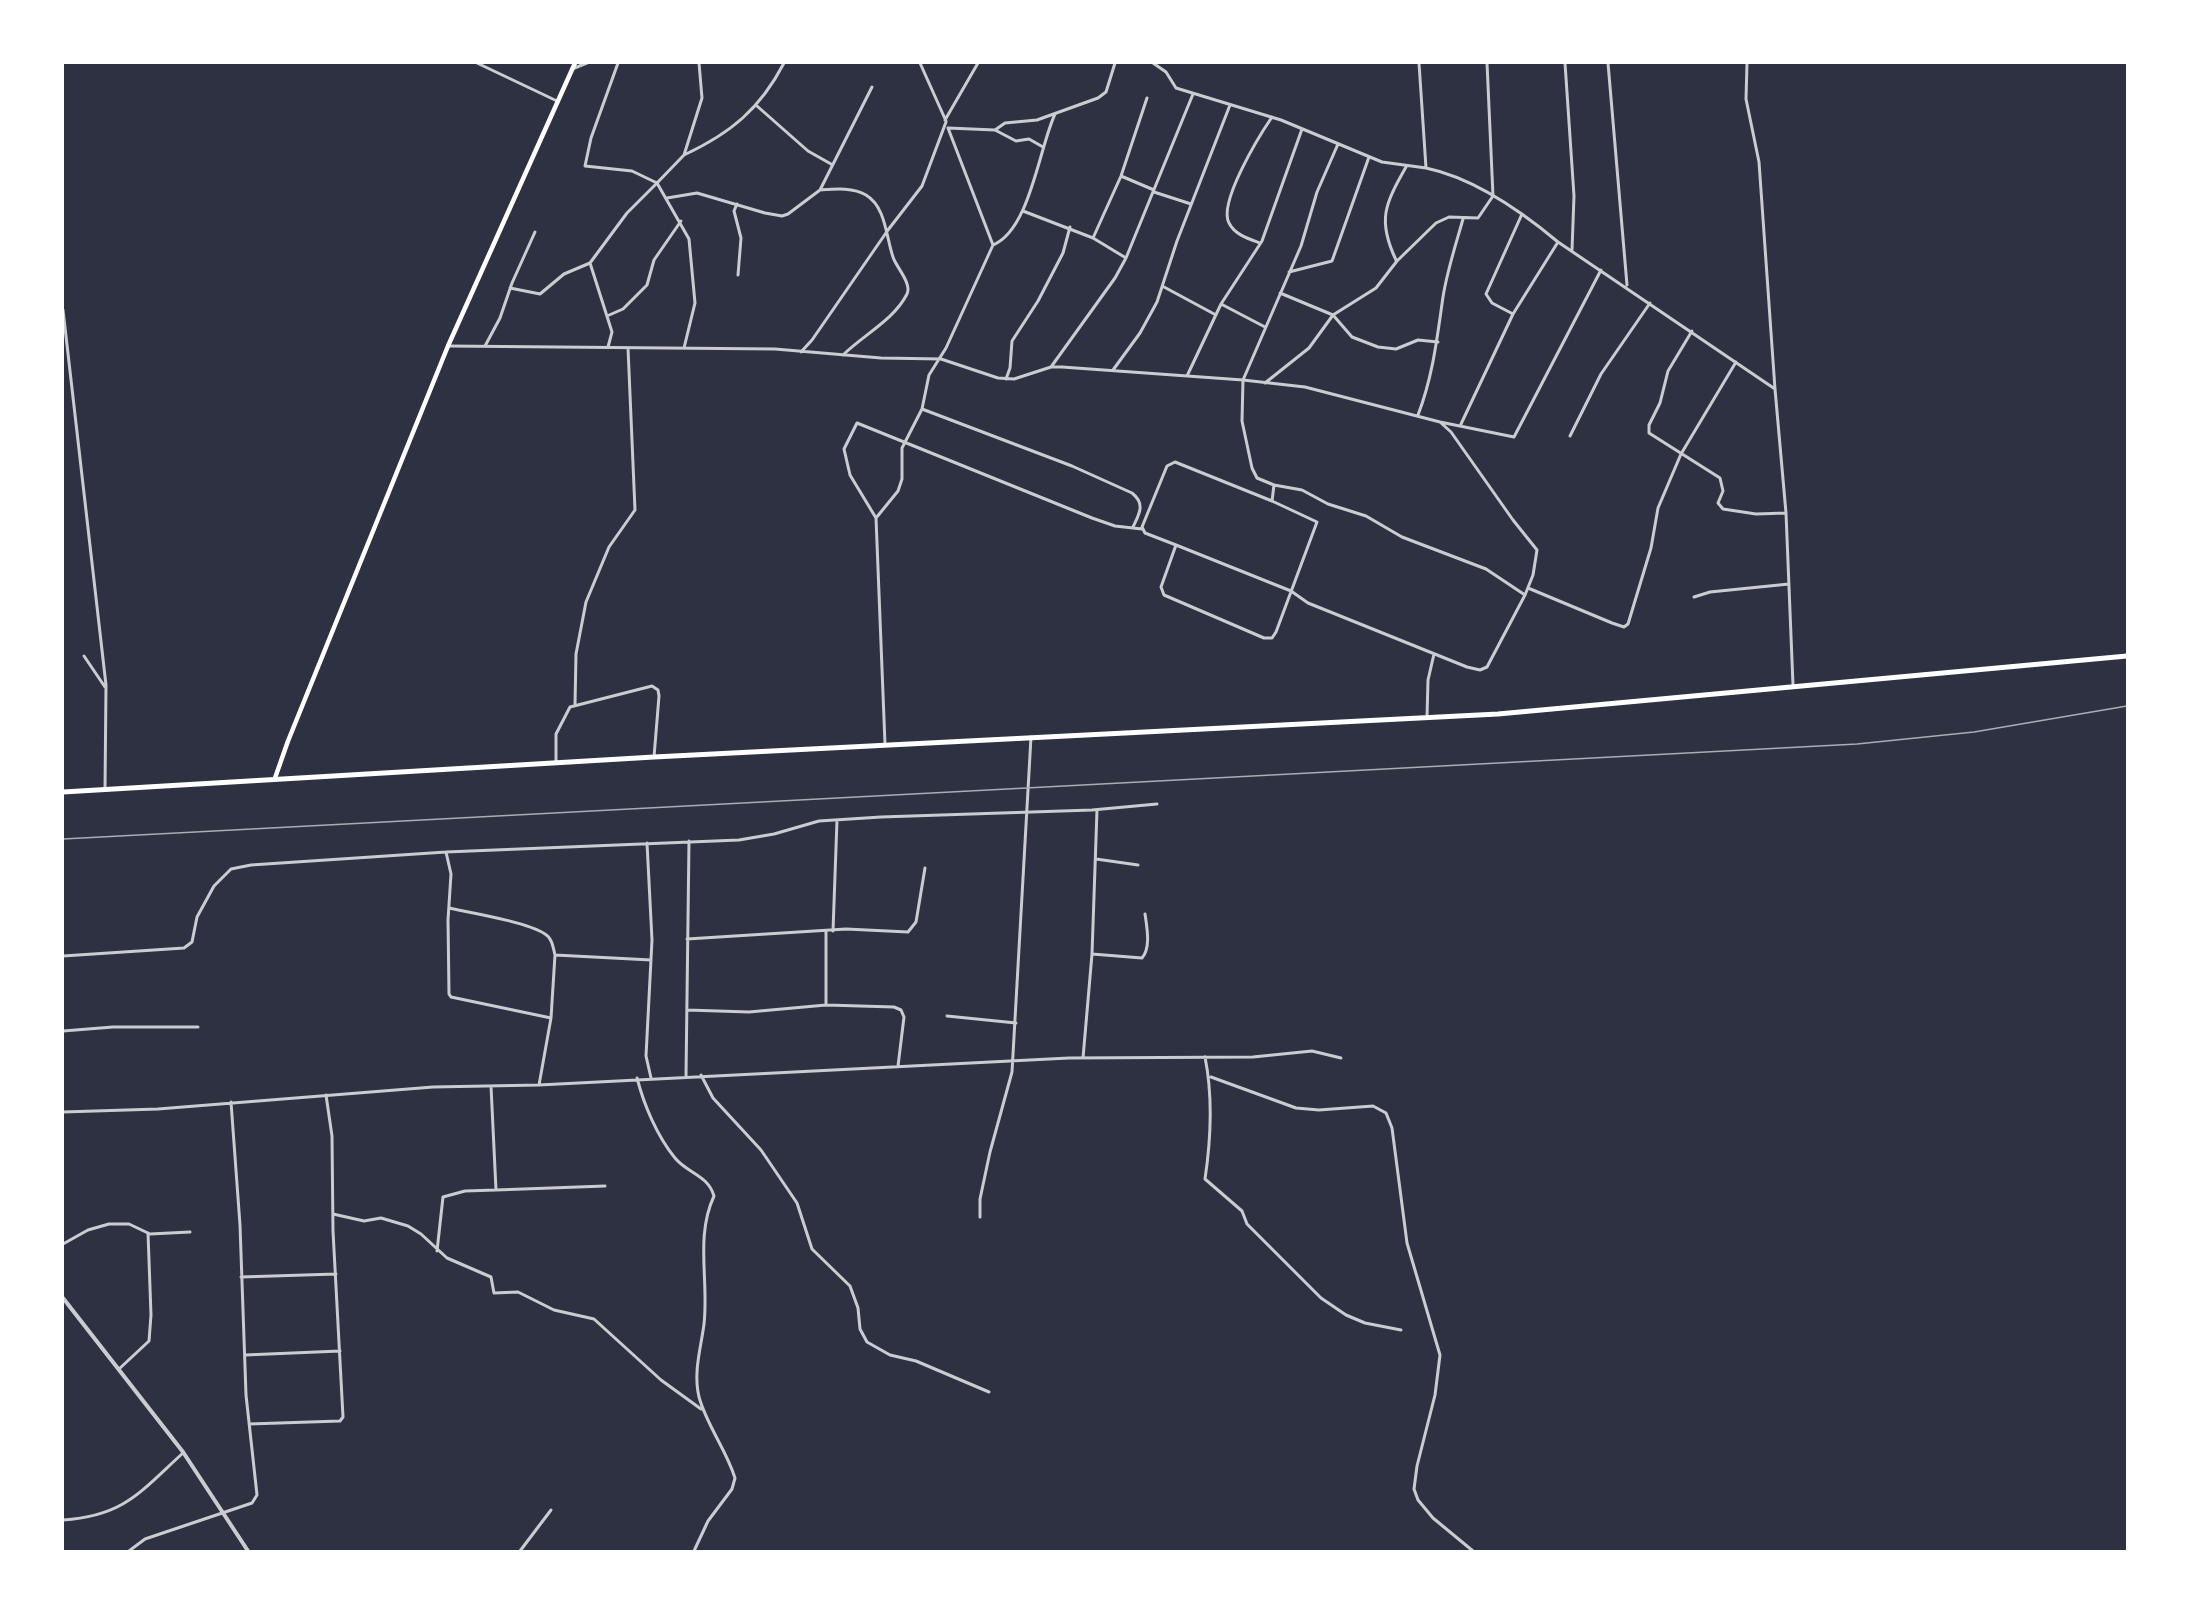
<!DOCTYPE html>
<style>
body{margin:0}
#map{position:relative;width:2190px;height:1614px;overflow:hidden;background:#2d3142;font-family:Figtree,sans-serif}
canvas{display:block}
.frame{position:absolute;inset:0;border:64px solid #fff;pointer-events:none}
</style>
<div id="map">
<canvas width="2190" height="1614"></canvas>
<div class="frame"></div>
</div>
<script>
const ctx = document.querySelector('canvas').getContext('2d');
ctx.lineJoin = 'round';
function strokePath(path, color, width, dash) { ctx.strokeStyle = color; ctx.lineWidth = width; ctx.lineCap = dash ? 'butt' : 'round'; ctx.setLineDash(dash || []); ctx.stroke(path); }
strokePath(new Path2D(`
 M477,63l80,38
 M699,63l3,35 -18,57c47,-22 76,-46 100,-92
 M920,63l26,58
 M1153,63l13,9 10,16 105,32 101,42 44,6 -7,-105
 M1565,63l9,133 -2,54
 M1608,63l19,222
 M1747,63l-1,36 13,63 16,227
 M572,69l15,-6
 M757,106l51,45 23,13
 M945,120l33,-57
 M995,130l21,11 13,-2 14,8
 M1426,168c48,10 95,43 132,74l217,147 11,124 7,172
 M1121,176l33,14
 M820,190c14,-1 33,-3 46,5 20,12 20,42 27,62 3,10 19,26 14,37 -13,26 -44,41 -64,61
 M1154,192l37,12
 M667,198l30,-5 68,20 17,3 6,-2 32,-24 52,-103
 M737,204l-3,7 7,27 -3,37
 M1023,211l70,27 28,-62 26,-78
 M1260,243c-11,-4 -25,-8 -31,-20 -11,-20 30,-87 43,-106
 M993,245c37,-15 46,-97 62,-131
 M1126,258l67,-164
 M1396,260c-19,-40 -11,-56 10,-93
 M1289,272l43,-11 37,-104
 M1164,287l52,28
 M510,288l30,6 24,-20 26,-11
 M1221,304l44,23
 M63,310l43,375 -1,105
 M1513,314l-21,-11 -6,-9 36,-80
 M607,316l16,-7 24,-24 7,-25 27,-39
 M1692,331l-24,40 -8,32 -11,22v8l71,45 3,13 -5,12 5,6 33,5 30,-1
 M1438,342l-20,-2 -22,9 -18,-2 -26,-10 -19,-22 43,-27 21,-27 39,-38 13,-6 29,1 15,-22 -6,-133
 M448,346l327,3 106,9 60,1 57,19 16,1 37,-12h11l181,13 62,7 135,35 11,10 62,88 24,30 -4,25 -8,20
 M485,346l15,-28 12,-35 23,-51
 M608,347l4,-15 -22,-69 37,-50 30,-30 -25,-12 -47,-5 6,-28 27,-75
 M684,348l11,-45 -6,-64 -32,-56 27,-28
 M801,352l11,-12 76,-110 34,-44 24,-64
 M1051,367l64,-89 11,-20 -33,-20
 M1113,370l27,-37 17,-31 20,-61 53,-136
 M1187,376l34,-72 41,-63 40,-112
 M1006,379l4,-11 2,-27 26,-40 25,-48 7,-26
 M1265,383l44,-35 24,-33 -53,-22
 M922,409l150,57 60,27c14,11 7,21 1,34
 M1418,415c15,-39 19,-77 25,-118 4,-26 13,-53 20,-78
 M1440,422l74,15 87,-167
 M1461,424l52,-110 45,-72
 M1570,436l31,-62 49,-71
 M1272,501l2,-16 -17,-7 -5,-10 -10,-47 1,-41 58,-134 16,-54 21,-48
 M876,518l22,-27 4,-12v-31l20,-39 7,-34 17,-27 47,-103 -45,-117 47,2 10,-7 32,-3 61,-22 8,-6 9,-29
 M1176,545l-31,-12 -3,-6 25,-61 8,-4 97,39 45,21 -41,110 -4,6h-8l-100,-43 -3,-8 15,-42 115,46 17,12 159,64 13,3 7,-3 38,-72 -39,-26 -84,-32 -36,-21 -38,-12 -26,-14 -28,-5
 M1528,588l84,35 12,4 4,-3 23,-76 7,-40 23,-54 55,-92
 M1694,597l16,-5 79,-8
 M84,656l21,31
 M575,705l1,-51 10,-52 23,-55 26,-37 -7,-162
 M1427,717l1,-37 6,-26
 M885,744l-9,-226 -26,-43 -6,-26 13,-26 235,95 23,8 27,3
 M556,763v-29l14,-27 82,-21 6,4 1,6 -5,61
 M647,843l5,97 -6,116 5,22
 M446,852l5,22 -3,46 1,74 2,3 100,21
 M1096,859l42,6
 M449,908c23,5 78,14 96,26 7,4 8,13 10,21
 M833,931l4,-111
 M687,939l159,-10 62,3 8,-10 9,-54
 M1092,954l50,4c9,-10 5,-30 3,-44
 M63,956l121,-8 8,-6 5,-25 17,-31 17,-17 20,-4 195,-13 293,-12 35,-6 45,-13 62,-4 211,-7 65,-6
 M826,1005v-74
 M687,1010l62,2 77,-7 68,2 7,3 3,7 -6,49
 M947,1016l69,7
 M63,1031l50,-4h85
 M1205,1057c8,40 6,82 0,122l37,32 5,13 74,74 25,17 19,8 36,7
 M1083,1058l9,-104 5,-144
 M701,1075l12,23 48,52 36,53 15,46 38,37 8,22 2,21 7,13 23,13 26,6 73,31
 M686,1076l3,-235
 M1211,1077l85,31 23,2 54,-4 13,7 6,15 15,115 33,112 -5,40 -18,71 -3,23 4,11 15,18 40,33
 M637,1078c7,27 20,58 38,80 12,15 33,17 39,38 -19,41 -5,84 -10,128 -3,24 -11,48 -5,73 8,29 27,52 36,81l-3,11 -24,32 -14,30
 M539,1085l12,-67 4,-63 96,5
 M491,1086l5,104 109,-4
 M63,1112l95,-3 275,-22 106,-2 530,-27 184,-1 59,-6 29,7
 M333,1214l31,7 17,-3 27,8 13,8 26,24 44,19 3,16 24,-1 36,18 40,9 67,61 40,29
 M980,1217v-18l10,-47 22,-80 19,-335
 M63,1244l25,-14 21,-6h20l21,10 40,-2
 M437,1251l6,-54 22,-6 31,-1
 M241,1277l95,-3
 M245,1355l95,-4
 M119,1369l30,-28 2,-26 -3,-82
 M249,1424l91,-3 3,-4 -10,-186 -1,-95 -6,-41
 M63,1520c61,-4 77,-28 120,-67
 M129,1551l16,-12 107,-36 5,-8 -11,-100 -6,-170 -9,-123
 M520,1551l31,-41`), '#caccd0', 3);
strokePath(new Path2D(`
 M63,1298l120,154 65,99`), '#caccd0', 4);
strokePath(new Path2D(`
 M275,778l13,-37 160,-395 127,-283`), '#fff', 4.5);
strokePath(new Path2D(`
 M63,792l591,-35 844,-43 629,-58`), '#fff', 5);
strokePath(new Path2D(`
 M63,839l1794,-95 117,-12 153,-26`), '#abadb3', 1.5);
</script>
